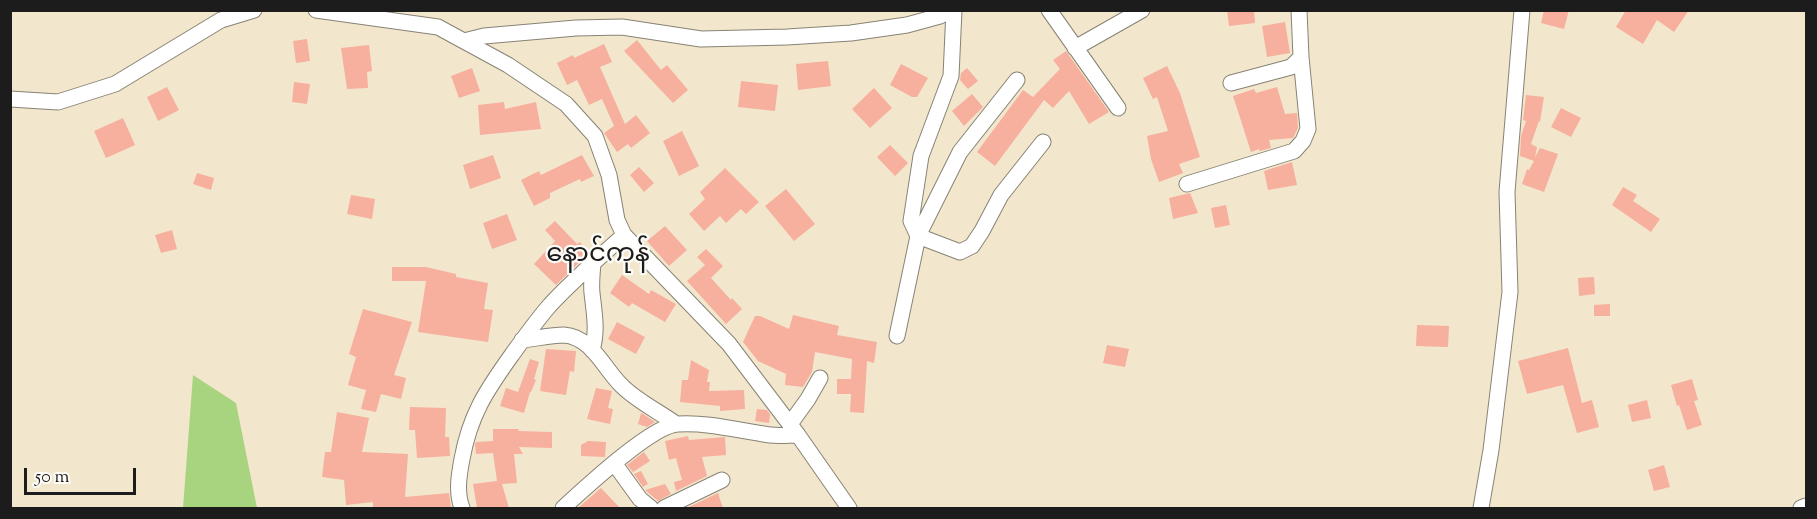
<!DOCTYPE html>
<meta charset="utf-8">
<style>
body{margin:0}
#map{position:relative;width:1817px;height:519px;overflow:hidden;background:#f2e7cd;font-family:"Sorts Mill Goudy",serif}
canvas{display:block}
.frame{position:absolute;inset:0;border:12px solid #1c1c1c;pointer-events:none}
.scale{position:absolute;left:24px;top:468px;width:112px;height:27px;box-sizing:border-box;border:3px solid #1c1c1c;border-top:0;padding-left:8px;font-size:18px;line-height:21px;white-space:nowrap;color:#1c1c1c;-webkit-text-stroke:4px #fdfcf7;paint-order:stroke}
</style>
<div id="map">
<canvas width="1817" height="519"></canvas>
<div class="frame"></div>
<div class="scale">50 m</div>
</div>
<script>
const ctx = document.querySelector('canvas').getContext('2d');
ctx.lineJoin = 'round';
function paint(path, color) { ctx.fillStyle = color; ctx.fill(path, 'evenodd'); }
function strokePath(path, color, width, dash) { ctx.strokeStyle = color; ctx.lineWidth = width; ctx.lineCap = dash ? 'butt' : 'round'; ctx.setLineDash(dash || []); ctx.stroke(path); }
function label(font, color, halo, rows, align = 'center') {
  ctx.font = font + ' "Sorts Mill Goudy","Noto Sans Myanmar",serif'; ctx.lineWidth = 4.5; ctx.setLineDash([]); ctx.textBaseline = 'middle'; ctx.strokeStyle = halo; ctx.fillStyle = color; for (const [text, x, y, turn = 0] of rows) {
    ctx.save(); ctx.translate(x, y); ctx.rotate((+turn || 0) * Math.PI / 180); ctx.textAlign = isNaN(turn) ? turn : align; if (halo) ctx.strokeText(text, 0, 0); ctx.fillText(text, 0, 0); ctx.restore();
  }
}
paint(new Path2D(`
 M193,375l43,28 21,105h-74z`), '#a8d480');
paint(new Path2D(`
 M1227,10h27l1,13 -26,3z
 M1544,10h25l-5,19 -23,-6z
 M1626,10h63l-15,22 -17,-12 -14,24 -27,-17z
 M1285,22l5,31 -23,4 -5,-31z
 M307,39l3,22 -14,2 -3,-22z
 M637,40l24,30 6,-5 21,25 -15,13 -49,-52z
 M604,44l8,18 -12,5 25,57 11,-9 14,18 -19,15 -3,-4 -11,8 -13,-19 10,-7 -12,-27 -13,6 -12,-25 -10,5 -10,-22 16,-8 1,3z
 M369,45l3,26 -5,1 1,16 -21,1 -6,-41z
 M1066,51l43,61 -20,12 -20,-33 -16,17 -9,-8 -49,66 -18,-14 46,-62 10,7 27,-28 -7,-9z
 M828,61l3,25 -33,4 -2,-26z
 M901,64l27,14 -11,19h-5l-22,-12z
 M1167,66l13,27 20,64 -21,7 4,9 -24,9 -8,-23 -4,-23 21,-5 -11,-34 -4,2 -10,-21z
 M472,68l8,23 -21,7 -8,-22z
 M967,68l11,13 -10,8 -8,-9 1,-7z
 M741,81l37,4 -3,26 -37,-4z
 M294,82l16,2 -3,20 -15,-2z
 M167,87l12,23 -21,11 -11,-24z
 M1277,87l8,27 12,-1 1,15 -5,10 -24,2 2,8 -11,3 -1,-2 -8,3 -18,-56 21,-7 2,4z
 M874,88l18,20 -22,20 -18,-19z
 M972,94l11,13 -19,19 -12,-15z
 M1526,95l18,2 -4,25 -1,-1 -8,23 6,3 -2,10 5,-9 18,6 -14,38 -22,-8 5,-15 2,1 5,-9 -14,-5 1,-20 5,-15 -3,-1z
 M504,102l1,7 31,-7 5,27 -61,6 -2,-30z
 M1561,108l20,10 -10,19 -20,-10z
 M123,118l12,27 -29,13 -12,-27z
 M682,131l17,35 -20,10 -16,-35z
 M890,145l18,18 -13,13 -18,-19z
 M493,155l8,23 -31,11 -7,-24z
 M582,155l12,21 -13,6 -1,-3 -30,14v5l-16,8 -13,-26 18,-9 2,4z
 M1292,162l5,23 -29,5 -4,-19z
 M639,167l15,16 -10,9 -14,-17z
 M725,168l34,34 -13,12 -5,-5 -15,14 -6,-7 -16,15 -15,-17 16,-15 -5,-7z
 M197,173l17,5 -3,12 -18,-6z
 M1623,187l14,8 -4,6 27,18 -9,13 -39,-27z
 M786,189l29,35 -21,17 -29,-35z
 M1190,193l8,20 -25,6 -4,-21z
 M351,195l24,4 -3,20 -25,-5z
 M1226,205l4,20 -15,3 -4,-20z
 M507,214l10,26 -25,9 -9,-26z
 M555,221l22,23 3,-2 9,11 -33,32 -22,-21 21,-23 -10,-11z
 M665,226l22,24 -18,16 -22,-25z
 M172,230l5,19 -16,4 -6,-18z
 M706,249l17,17 -12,12 20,22 1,-2 10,11 -16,15 -39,-43 18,-16 -8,-8z
 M392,267h34l30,7v3l32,6 -4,26 9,1 -5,32 -70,-10 8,-51h-34z
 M622,275l27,19 2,-4 25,14 -11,18 -33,-19 -3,4 -19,-14z
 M1594,277l1,17 -16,2 -1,-18z
 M1610,304v12h-16v-11z
 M363,309l49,13 -18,53 12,3 -5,21 -20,-5 -5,18 -15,-3 5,-19 -18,-5 8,-28 -7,-3z
 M793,315l46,11 -2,9 40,7 -3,21 -7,-2 -3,52 -14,-1 1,-18h-14v-15h14l1,-20 -37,-7 -3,20 -9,15 -18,-2 1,-11 -28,-13 -15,-19 12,-26h5l29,13z
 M617,322l28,15 -9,17 -28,-15z
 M1417,325l32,1 -1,21 -32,-1z
 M1107,345l22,4 -4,18 -22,-4z
 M1568,348l14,55 10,-3 7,27 -22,6 -14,-48 -36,9 -9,-33z
 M546,349l30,2 -2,21 -4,-1 -4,24 -26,-4z
 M530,359l9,3 -5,17 2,1 -5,12h-1l-6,21 -24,-7 6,-18 12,4z
 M691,360l18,10 -2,12h3l-1,9 35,-1 1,19 -25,2v-5l-40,-4 2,-22h6z
 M1692,379l6,21 -4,1 8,24 -15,5 -8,-25 -2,1 -6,-21z
 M596,388l16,3 -4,17 5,1 -3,15 -23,-5z
 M1647,400l4,18 -19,4 -4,-17z
 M410,407l36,1 -1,29h4l1,19 -33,2 -2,-28h-6z
 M757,409l10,1 3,4 -1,9 -14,-2z
 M337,412l32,6 -7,34 46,2 -3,43 44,-4 2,15h-78v-6l-27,3 -2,-25 -22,-3 3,-25h6z
 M641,413l2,1 12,8 -8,5 -9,-3z
 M493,429h26l-1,2 34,1v16l-33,-1 4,7h-9l3,29 -15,1 7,24h-32l-4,-24 24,-3 -4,-28 -17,1 -1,-10 1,-2 17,-1z
 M688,436l1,4 36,-3 1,18 -24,2 5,19 -31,15 -2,-9 8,-2 -6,-22 -7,2 -4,-19z
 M588,441l18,1 -1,15 -24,-1v-11z
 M644,452l6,9 -17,11 -6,-7z
 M1664,465l6,22 -16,4 -6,-21z
 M641,471l7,13 -5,3 -9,-13z
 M665,484l6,10 -13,7 -13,-11z
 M601,488l19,20h-43l2,-1z
 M718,493l5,15h-34v-1z`), '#f7af9e');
const minor = new Path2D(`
 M316,10l122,17 70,38 58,39 29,32 14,39 8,45 7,15 105,109 69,91 51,73
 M1049,10l69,98
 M464,41l20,-5 92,-8 46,-1 79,12 86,-2 64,-4 56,-8 33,-9 10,-6
 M1075,48l67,-38
 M1017,80l-57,72 -42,84 42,16 12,-6 10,-15 19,-36 42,-53
 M1231,83l60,-16 10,-10 -2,-47
 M10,99l48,3 57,-18 106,-64 33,-10
 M1187,184l107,-33 9,-10 5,-12 -7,-72
 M897,336l21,-100 -7,-15 10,-65 30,-80 3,-66
 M522,340c13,-1 28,-5 42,-5 28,2 40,34 58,51 15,15 36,25 54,38
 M592,350c6,-19 2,-38 0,-57 -1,-9 0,-19 1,-29
 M790,424l18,-25 12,-21
 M614,463l26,36 11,9
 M462,508c-6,-16 -3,-33 0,-49 8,-44 24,-68 49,-103 13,-18 25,-35 39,-51 23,-25 49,-47 74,-70
 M563,508c21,-19 89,-83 115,-84 30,-2 62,7 92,11 9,1 19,0 28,0
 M664,508l58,-28
 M1481,508l10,-58 19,-158 -3,-100 15,-182
 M1801,508l5,-2`);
strokePath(minor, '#878274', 17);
strokePath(minor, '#fff', 15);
label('26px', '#1c1c1c', '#fdfcf7', [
 ["နောင်ကုန်",598,257]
]);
</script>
